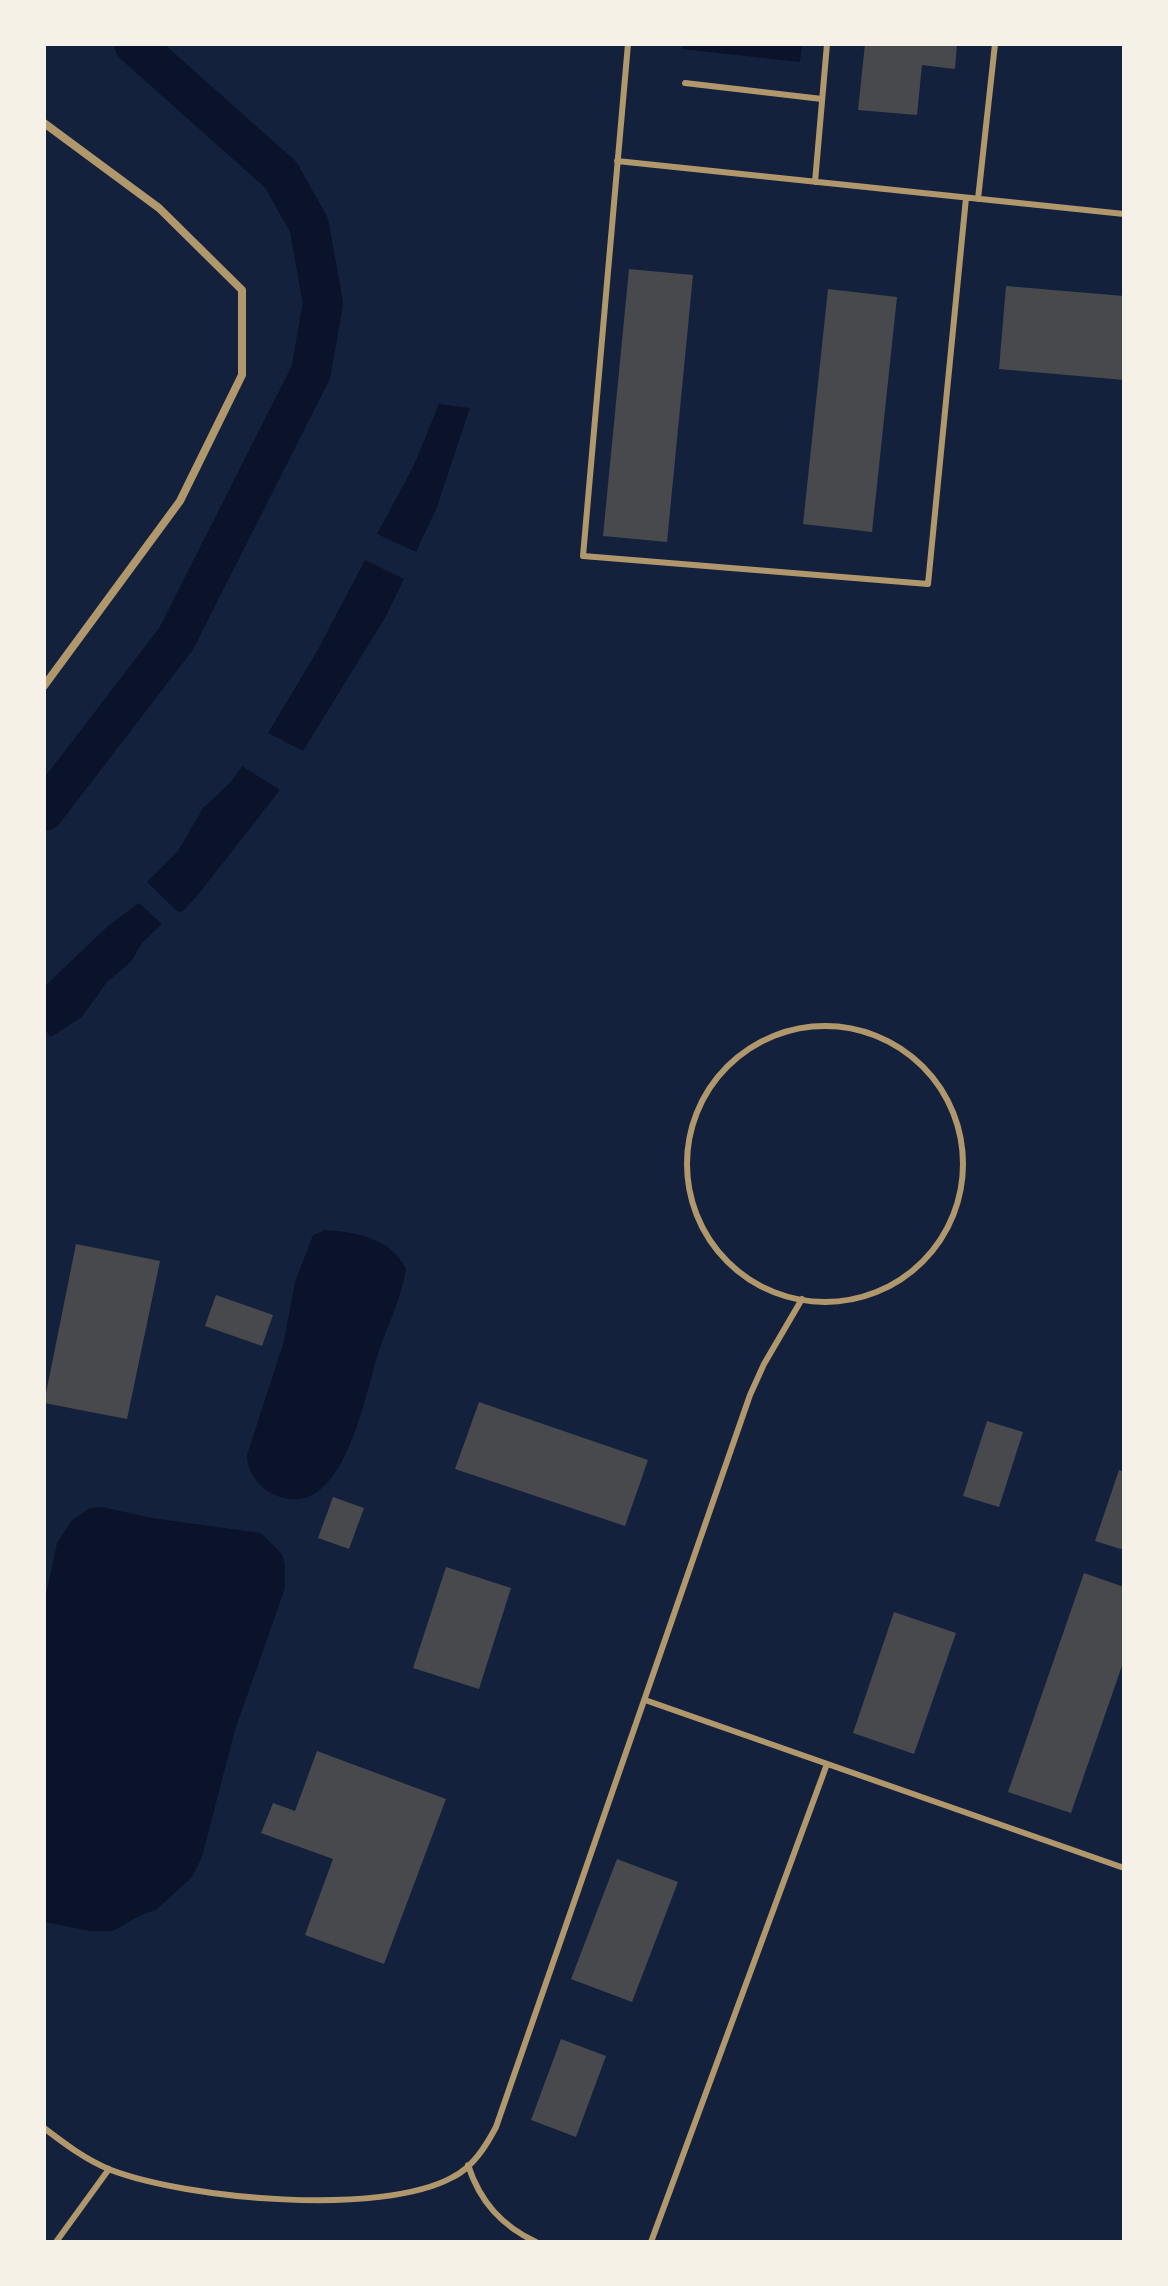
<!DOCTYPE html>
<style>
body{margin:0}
#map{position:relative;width:1168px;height:2286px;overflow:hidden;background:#14213d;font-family:"Nunito Sans",sans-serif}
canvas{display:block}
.frame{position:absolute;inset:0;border:46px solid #f6f1e7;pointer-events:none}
</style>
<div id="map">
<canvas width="1168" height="2286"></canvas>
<div class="frame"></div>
</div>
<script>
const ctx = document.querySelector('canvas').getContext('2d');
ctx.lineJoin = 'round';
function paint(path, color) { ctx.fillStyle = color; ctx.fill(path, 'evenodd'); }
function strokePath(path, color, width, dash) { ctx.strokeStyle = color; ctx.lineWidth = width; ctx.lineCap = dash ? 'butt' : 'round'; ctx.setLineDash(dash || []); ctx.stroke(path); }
paint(new Path2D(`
 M683,44h119l-2,18 -118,-13z
 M439,404l31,4 -33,99 -21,45 -39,-18 36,-67z
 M365,560l39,19 -19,39 -82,133 -35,-18 48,-80z
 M242,766l38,24 -83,106 -14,15 -5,1 -31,-30 31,-31 25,-43 28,-26z
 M139,903l23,21 -20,19 -11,19 -24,20 -25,35 -31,20 -7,-8v-42l65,-62z
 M325,1230c32,2 66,8 81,39 -5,31 -17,53 -27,82 -14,41 -35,177 -106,143 -15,-7 -26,-23 -26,-39l37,-114 11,-59 18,-47z
 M102,1507l50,11 109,15 21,21 3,10v24l-50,142 -33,127 -10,20 -36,33 -15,5 -28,16h-22l-47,-9v-318l13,-61 15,-23 18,-12z`), '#0b132b');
strokePath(new Path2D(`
 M44,811l132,-172 135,-267 12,-69 -14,-78 -28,-50 -147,-131`), '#0b132b', 40);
paint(new Path2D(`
 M865,44h92l-2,25 -33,-4 -5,50 -59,-5z
 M629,269l64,6 -26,267 -64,-6z
 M1006,286l118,10v84l-125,-11z
 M828,289l69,8 -25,235 -69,-8z
 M76,1244l84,17 -33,158 -83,-16z
 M216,1295l57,20 -11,31 -57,-20z
 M479,1402l169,58 -23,66 -170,-57z
 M987,1421l36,11 -24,75 -36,-11z
 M1119,1470l5,2v78l-29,-9z
 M333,1497l31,11 -15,41 -31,-11z
 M446,1567l65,21 -32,101 -66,-21z
 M1084,1573l40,14v73l-53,153 -63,-21z
 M894,1612l62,21 -42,121 -61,-21z
 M317,1751l129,48 -62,165 -79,-29 28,-76 -72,-26 12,-30 22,8z
 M617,1859l61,23 -46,120 -61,-23z
 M561,2039l45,17 -30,81 -45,-17z`), '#48494c');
strokePath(new Path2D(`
 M628,44l-45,512 345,28 38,-386
 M685,83l137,16
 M617,161l507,53
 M815,182l12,-138
 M978,199l17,-155
 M687 1164a138 138 0 1 1 276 0a138 138 0 1 1-276 0Z
 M645,1700l479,168
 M44,2128c21,16 42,32 67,42 76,29 270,47 342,7 20,-10 33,-31 43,-50l254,-732 14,-31 38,-65
 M468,2165c12,37 34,61 68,77
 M56,2242l53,-73
 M651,2242l176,-478`), '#b1986c', 6);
strokePath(new Path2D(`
 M44,123l115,85 83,82v85l-62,126 -136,185`), '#b1986c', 8);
</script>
